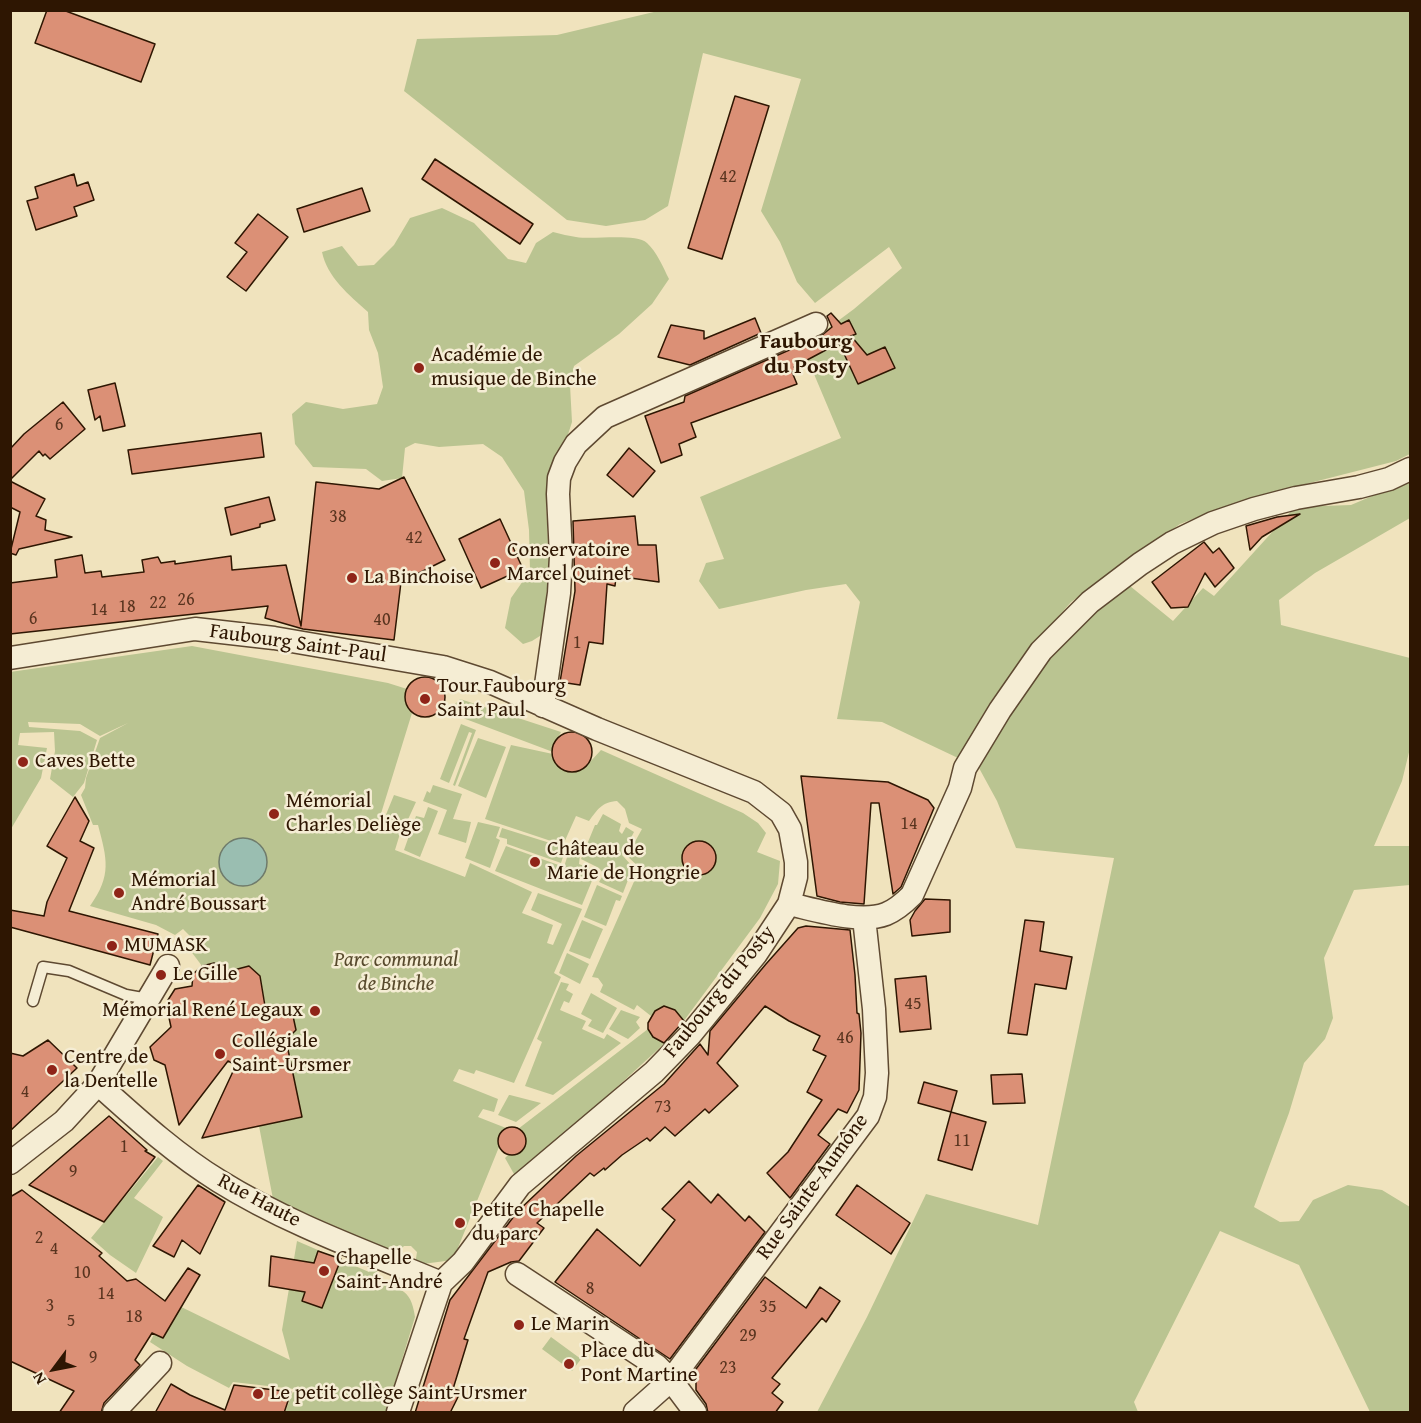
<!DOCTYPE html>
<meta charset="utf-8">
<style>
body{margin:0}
#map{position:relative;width:1421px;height:1423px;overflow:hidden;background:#f0e3bd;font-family:"Gentium Book Plus",serif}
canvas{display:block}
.frame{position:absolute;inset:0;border:12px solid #2e1602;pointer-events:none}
.north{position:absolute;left:24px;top:1339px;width:60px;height:60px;-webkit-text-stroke:4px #f5edd4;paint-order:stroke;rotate:238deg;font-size:16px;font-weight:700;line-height:24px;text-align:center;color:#2e1602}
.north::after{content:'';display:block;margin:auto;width:21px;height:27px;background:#2e1602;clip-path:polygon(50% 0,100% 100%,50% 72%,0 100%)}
</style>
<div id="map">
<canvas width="1421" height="1423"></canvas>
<div class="frame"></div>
<div class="north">N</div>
</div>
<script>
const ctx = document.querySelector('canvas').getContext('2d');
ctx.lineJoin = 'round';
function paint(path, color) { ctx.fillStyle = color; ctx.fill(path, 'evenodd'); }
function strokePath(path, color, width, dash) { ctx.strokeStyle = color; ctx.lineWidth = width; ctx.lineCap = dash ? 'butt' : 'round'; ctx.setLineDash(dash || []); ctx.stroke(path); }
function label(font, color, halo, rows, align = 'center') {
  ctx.font = font + ' "Gentium Book Plus",serif'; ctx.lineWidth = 5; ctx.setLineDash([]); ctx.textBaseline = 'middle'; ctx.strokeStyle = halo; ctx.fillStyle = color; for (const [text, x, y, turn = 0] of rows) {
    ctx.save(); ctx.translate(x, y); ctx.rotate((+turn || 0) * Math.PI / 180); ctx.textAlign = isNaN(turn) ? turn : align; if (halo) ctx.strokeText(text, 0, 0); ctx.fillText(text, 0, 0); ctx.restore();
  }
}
paint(new Path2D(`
 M658,11h752v443l-14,7 -153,39 -63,24 -109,78 -46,53 -34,46 -33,57 -76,-36 -45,-3 23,-117 -14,-18 -40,6 -87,19 -20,-28 7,-18 18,-4 -24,-62 141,-59 -41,-97 23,-9 31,-23 48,-41 -13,-21 -74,56 -18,-21 -17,-40 -19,-31 40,-132 -98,-26 -35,153 -23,14 -39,6 -39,-6 -163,-129 13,-52 140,-4z
 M442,208l32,15 34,36 18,4 10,-20 17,-11c8,2 16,4 23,5 17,3 60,-4 71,6 10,9 16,24 22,36l-17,25 -33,30 -45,32 -4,19 2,37 -26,81 3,62 -6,69 -11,7 -9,3 -18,-16 6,-30 19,-27 -1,-41 -5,-39 -22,-34 -19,-13 -44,3 -24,-4 -10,5 -3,30 -20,3 -16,-12 -53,-2 -18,-23 -3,-30 14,-12 37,7 34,-5 6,-17 -5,-34 -9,-23 -1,-18c-19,-17 -41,-35 -46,-60l20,-6 16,20 16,-1 20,-20 16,-27z
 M1410,480v38l-95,55 -36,27 2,25 129,33v90l-8,33 -28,65h36v39l-56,5 -30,68 9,60 -8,21 -21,24 -15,50 -35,94 26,15 19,-1 14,-21 35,-15 34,5 28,17v205h-40l-71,-147 -79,-34 -86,171 4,10h-321l50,-95 59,-123 112,31 76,-367 -98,-10 -19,-47 -18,-33 63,-105 34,-35 54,-42 43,35 30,-33 11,8 81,-89 56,-2z
 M192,646l196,37 19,6 -2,13 7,11 -33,107 23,7 -7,23 70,27 5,-14 62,29 -10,21 31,12 -6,18 6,2 9,-21 -31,-14 7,-17 44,16 -28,64 7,4 -47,106 -38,-13 -2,4 -15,-5 -6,12 45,18 -4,13 -11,-3 -5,8 28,11 -8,10 1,9 -46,113 -38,5 2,-13 -6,-6h-7l-6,6 -11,-4 -13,31c24,11 37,7 41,38l-29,95h-101l9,-23 -61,-7 -4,6 -42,-22 -37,-24 21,-40 119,58 -8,-30 15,-89 72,31 10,-26 -106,-47 -14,-73 27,-86 10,-10 -3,-13 -26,-4 -7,-37 -11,-10 -14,4 -3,8 -8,-10 -10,-5 -12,3 -12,-16 5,-9 -12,-12 -8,6 -19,-10 -66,-19c22,-31 17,-47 8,-81h-5l-12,-30 4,-7 1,-10 14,-40 28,-15 -28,13 -20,-12 -52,-2 1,5 51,4 17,9 -13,43 -11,14 -23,-18 5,-28 -1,-19 -34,1 -2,12 29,3 -6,30 -30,51 -1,-157z
 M460,699l101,33 -8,15v5l-106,-40z
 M461,724l15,6 -21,56 -2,-1 19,-52 -3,-1 -20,51 -9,-4z
 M478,738l28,9 -20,51 -28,-12z
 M511,745l79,17 11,-12 142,63 15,10 8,10 -9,19 23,9 -2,23 -18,34 -77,104c-3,-9 -10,-14 -19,-16l-13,10 -14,-11 -3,5 -34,-18 3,-7 -5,-7 -6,-1 48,-109 -13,-12 15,-27 -13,-6 -4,-14 -8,-8c-15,1 -20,9 -28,20l-13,-5 -13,29 -78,-26zM699,841c10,1 16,7 17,17l-6,13 -9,4 -13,-5 -6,-15 6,-10z
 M433,785l29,9 -9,25 18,3 -5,21 -28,-9 9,-24 -24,-9 4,-10 3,2z
 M394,795l22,7 -11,24 -20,-9z
 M428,807l10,4 -18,46 -16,-7 12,-34 8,2z
 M603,814l18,10 -2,7 3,3 4,-7 8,5 -12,23 11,12 -10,26 -24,-11 5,-8 -5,-6 -18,-9 14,-34h2z
 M478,822l22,5 -4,11 4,2 -10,28 -25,-10z
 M502,828l64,20 -5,15 -54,-19v-5l-8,-2z
 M506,846l58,21 5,-16 11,4 -1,9 17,7 -14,34 -87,-34z
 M597,885l25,11 -2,5 -4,-1 -10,26 -22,-9z
 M582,920l21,9 -13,30 -21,-8z
 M567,953l22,11 -9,20 -21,-11z
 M561,982l8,2 -3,6 7,4 -4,9 -5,-2 -4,9 26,11 -4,8 22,10 3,-5 14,9 -68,52 -28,-9 17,-44 -5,-3z
 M591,993l26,15 -14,25 -15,-7 4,-6 -11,-6z
 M621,1010l19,7 -4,5 4,6 -12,11 -19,-10z
 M648,1029l5,8 12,6 -146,134 -5,-3 -9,-16 3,-3 12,-2 5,-7v-10l-7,-7z
 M509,1095h1l31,8 -25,19 -18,-7z
 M158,1157l5,4 -29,37 29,19 -27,56 -26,-18 -19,-17z
 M551,1337l30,22 -9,12 -30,-22z`), '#bac491');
const water = new Path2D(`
 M219 862a24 24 0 1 1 48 0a24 24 0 1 1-48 0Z`);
paint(water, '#9abeb1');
strokePath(water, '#6f7b6b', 1.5);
const building = new Path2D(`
 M47,10h16l92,34 -14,38 -106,-39z
 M735,96l34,10 -47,153 -34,-11z
 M435,159l98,65 -13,20 -98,-65z
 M74,174l3,12 11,-4 6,18 -20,7 3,9 -41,14 -9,-29 11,-3 -3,-11z
 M362,188l8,23 -66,21 -7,-23z
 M258,214l30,23 -42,54 -19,-14 20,-25 -12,-9z
 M831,313l10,11 8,-4 7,14 -5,2 16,19 18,-8 10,21 -37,16 -19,-41 -45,24 2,3 -4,2 5,12 -106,39 5,14 -17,7 3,11 -21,8 -16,-47 39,-14 1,-6 136,-60 11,-9 -5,-11z
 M755,318l6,15 -71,32 -32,-8 13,-32 33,6v8z
 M115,383l10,43 -22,5 -3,-15 -5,4 -7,-30z
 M63,402l22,27 -35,30 -5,-5 -2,2 -4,-5 -29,29v-31l14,-15z
 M261,433l3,24 -132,17 -4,-24z
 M629,448l26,23 -22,26 -26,-22z
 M404,477l41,83 -44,22 -7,58 -91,-11 -38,-11 3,-12 -258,28v-51l47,-6 -2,-17 27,-5 3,18 16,-2 1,6 42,-5 -2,-12 16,-3 3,6 14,-2v3l56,-8 1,14 54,-5 15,61 15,-144 63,7z
 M10,481l35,18 -9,17 10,4 -1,10 27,7 -53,12 -3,6 -6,-2 10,-41 -10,-5z
 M269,497l6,23 -15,4v3l-29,8 -6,-27z
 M1300,514l-38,23 -12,13 -4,-24 31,-9z
 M635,516l3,29h18l3,37 -43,-6 -1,10 -8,-2 -4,60 -14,-2 -9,43 -20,-3 15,-91 -2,-70z
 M500,519l23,50 -42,19 -22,-49z
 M1204,542l9,11 6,-5 15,20 -19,19 -10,-14 -17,34 -17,1 -19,-26z
 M405 697a20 20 0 1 1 40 0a20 20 0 1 1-40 0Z
 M552 752a20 20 0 1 1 40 0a20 20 0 1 1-40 0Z
 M801,776l87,6 40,18 6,8 -33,79 -8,7 -14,-91h-8l-7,101 -24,-2 -23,-6z
 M75,797l14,24 -9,20 14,7 -25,63 89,23 -8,31 -140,-38v-17l34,6 3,-14 20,-44 -20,-12z
 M682 858a17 17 0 1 1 34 0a17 17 0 1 1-34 0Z
 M925,899l25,1v32l-38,4 -2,-16 5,-9z
 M1025,920l19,2 -4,29 32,6 -6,32 -31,-5 -8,51 -19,-2z
 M806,926l44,4 5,45 2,38 2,1 2,19 -2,57 -12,23 -9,-4 -20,26 12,9 -40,54 -23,-25 21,-21 34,-52 -15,-8 19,-36 -13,-6 7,-14 -31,-15 -24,-15 -48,57 21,23 -29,27 -4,-4 -30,27 -10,-9 -15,14 -3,-3 -25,17 -17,15 -1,-2 -10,8 -4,-3 -53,50 7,5 -25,33 -8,1 -23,10 -24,67 4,1 -15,49 8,2 -11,22h-35l35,-113 68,-89 58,-55 88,-72 36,-40 8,11 2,-24 56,-67 32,-36z
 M214,963l16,8 19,-5 11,10 5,30 28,10 3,14 -10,10 16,77 -100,21 34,-73 -8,-4 -49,64 -14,-60 -11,-5 -4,-13 21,-20 -3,-14h2l-2,-13 7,-11 17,-3 1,-12 9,-8z
 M926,976l5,53 -31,3 -5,-53z
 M664,1006l11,4 9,11 -20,22 -11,-6 -5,-8v-6l7,-12z
 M48,1040l29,28 -67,63v-78l13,3z
 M1022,1074l3,29 -32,1 -2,-29z
 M924,1082l33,9 -6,21 -33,-9z
 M951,1112l35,10 -14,48 -34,-10z
 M109,1116l38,34 -2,1 10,6 -51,65 -75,-37z
 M498 1141a14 14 0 1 1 28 0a14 14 0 1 1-28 0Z
 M689,1181l22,22 7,-9 27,27 4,-5 16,16 -95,127 -115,-77 42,-53 43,37 35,-46 -13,-11z
 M198,1185l27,17 -25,52 -18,-14 -8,17 -21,-11z
 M857,1185l53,38 -19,31 -55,-39z
 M22,1190l80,63 -3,3 28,25 9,-2 29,22 23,-33 12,7 -37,63 -11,-5 -17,27 5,5 -36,38 -3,10h-42l15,-22 -64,-30v-164z
 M318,1251l23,8 -19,49 -20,-7 3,-9 -36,-6 2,-30 43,7z
 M765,1277l41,31 14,-21 20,14 -14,21 -4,-4 -50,60 8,6 -8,9 11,9 -8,11h-67l-2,-9 -10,-14v-21z
 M171,1384l19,11 35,15 9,-25 57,7 -7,21h-129z`);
paint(building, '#db9076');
strokePath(building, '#2e1602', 1.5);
const service = new Path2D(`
 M33,1001l10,-34 26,4 57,24 22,4`);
const minor = new Path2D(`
 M10,658l185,-29 79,9 169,29 47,15 107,47 157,63 27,21 9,16 6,33v15l-7,27 -33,50 -66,81 -36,37 -134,113 -57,77 -22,21 -43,129
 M543,706l16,-113 2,-37 -3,-62 1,-16 6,-16 11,-18 29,-27 211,-93
 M789,904c27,6 71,20 97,10 10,-4 18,-11 26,-19l48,-107 5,-20 35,-58 41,-59 49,-49 50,-38 32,-21 41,-20 41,-14 42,-11 63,-11 30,-8 21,-10
 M98,1084c39,35 77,70 121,97 69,43 148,71 222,102
 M10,1163l54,-42 34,-37 70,-118
 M517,1274l140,92 14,14 24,32
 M114,1412l46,-49
 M635,1412l36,-32 197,-264 7,-19 2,-24 -3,-64 -10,-91`);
strokePath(service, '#5e4931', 13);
strokePath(minor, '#5e4931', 25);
strokePath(service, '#f5edd4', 10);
strokePath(minor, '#f5edd4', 22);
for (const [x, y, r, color] of [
 [419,368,6,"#8f2418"],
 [495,563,6,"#8f2418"],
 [352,578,6,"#8f2418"],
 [425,699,6,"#8f2418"],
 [23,762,6,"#8f2418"],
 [274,814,6,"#8f2418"],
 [535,862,6,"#8f2418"],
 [119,893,6,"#8f2418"],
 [112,946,6,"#8f2418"],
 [161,975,6,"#8f2418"],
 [315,1011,6,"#8f2418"],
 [220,1054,6,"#8f2418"],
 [52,1070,6,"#8f2418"],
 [460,1223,6,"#8f2418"],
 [324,1271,6,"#8f2418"],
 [519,1325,6,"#8f2418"],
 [569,1364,6,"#8f2418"],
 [258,1394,6,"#8f2418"]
]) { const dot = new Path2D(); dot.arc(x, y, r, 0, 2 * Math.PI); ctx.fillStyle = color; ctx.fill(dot); strokePath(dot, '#f5edd4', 2); }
label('18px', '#59341f', null, [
 ["42",728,177],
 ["6",59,425],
 ["38",338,517],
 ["42",414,538],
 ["26",186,600],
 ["22",158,603],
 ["18",127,607],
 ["14",99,610],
 ["6",33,619],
 ["40",382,620],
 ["1",577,643],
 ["14",909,824],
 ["45",913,1004],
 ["46",845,1038],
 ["4",25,1092],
 ["73",663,1107],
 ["11",962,1141],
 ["1",124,1147],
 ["9",73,1172],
 ["2",39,1238],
 ["4",54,1249],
 ["10",82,1273],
 ["8",590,1289],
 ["14",106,1294],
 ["3",50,1306],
 ["35",768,1307],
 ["18",134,1317],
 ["5",71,1321],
 ["29",748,1336],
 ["9",93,1358],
 ["23",728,1368]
]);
label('21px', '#2e1602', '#f5edd4', [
 ["Académie de",431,356],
 ["musique de Binche",431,380],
 ["Conservatoire",507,551],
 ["Marcel Quinet",507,575],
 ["La Binchoise",364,578],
 ["Tour Faubourg",437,687],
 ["Saint Paul",437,711],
 ["Caves Bette",35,762],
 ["Mémorial",286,802],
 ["Charles Deliège",286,826],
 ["Château de",547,850],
 ["Marie de Hongrie",547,874],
 ["Mémorial",131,881],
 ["André Boussart",131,905],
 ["MUMASK",124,946],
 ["Le Gille",173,975],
 ["Mémorial René Legaux",303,1011,"right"],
 ["Collégiale",232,1042],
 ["Saint-Ursmer",232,1066],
 ["Centre de",64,1058],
 ["la Dentelle",64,1082],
 ["Petite Chapelle",472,1211],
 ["du parc",472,1235],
 ["Chapelle",336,1259],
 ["Saint-André",336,1283],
 ["Le Marin",531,1325],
 ["Place du",581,1352],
 ["Pont Martine",581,1376],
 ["Le petit collège Saint-Ursmer",270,1394]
], 'left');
label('21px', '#2e1602', '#f5edd4', [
 ["Faubourg Saint-Paul",298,644,8],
 ["Faubourg du Posty",720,992,-51],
 ["Rue Sainte-Aumône",813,1187,-54],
 ["Rue Haute",259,1201,28]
]);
label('italic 21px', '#584a2d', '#f5edd4', [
 ["Parc communal",396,961],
 ["de Binche",396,985]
]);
label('bold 22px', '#2e1602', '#f5edd4', [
 ["Faubourg",806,342],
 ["du Posty",806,367]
]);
</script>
